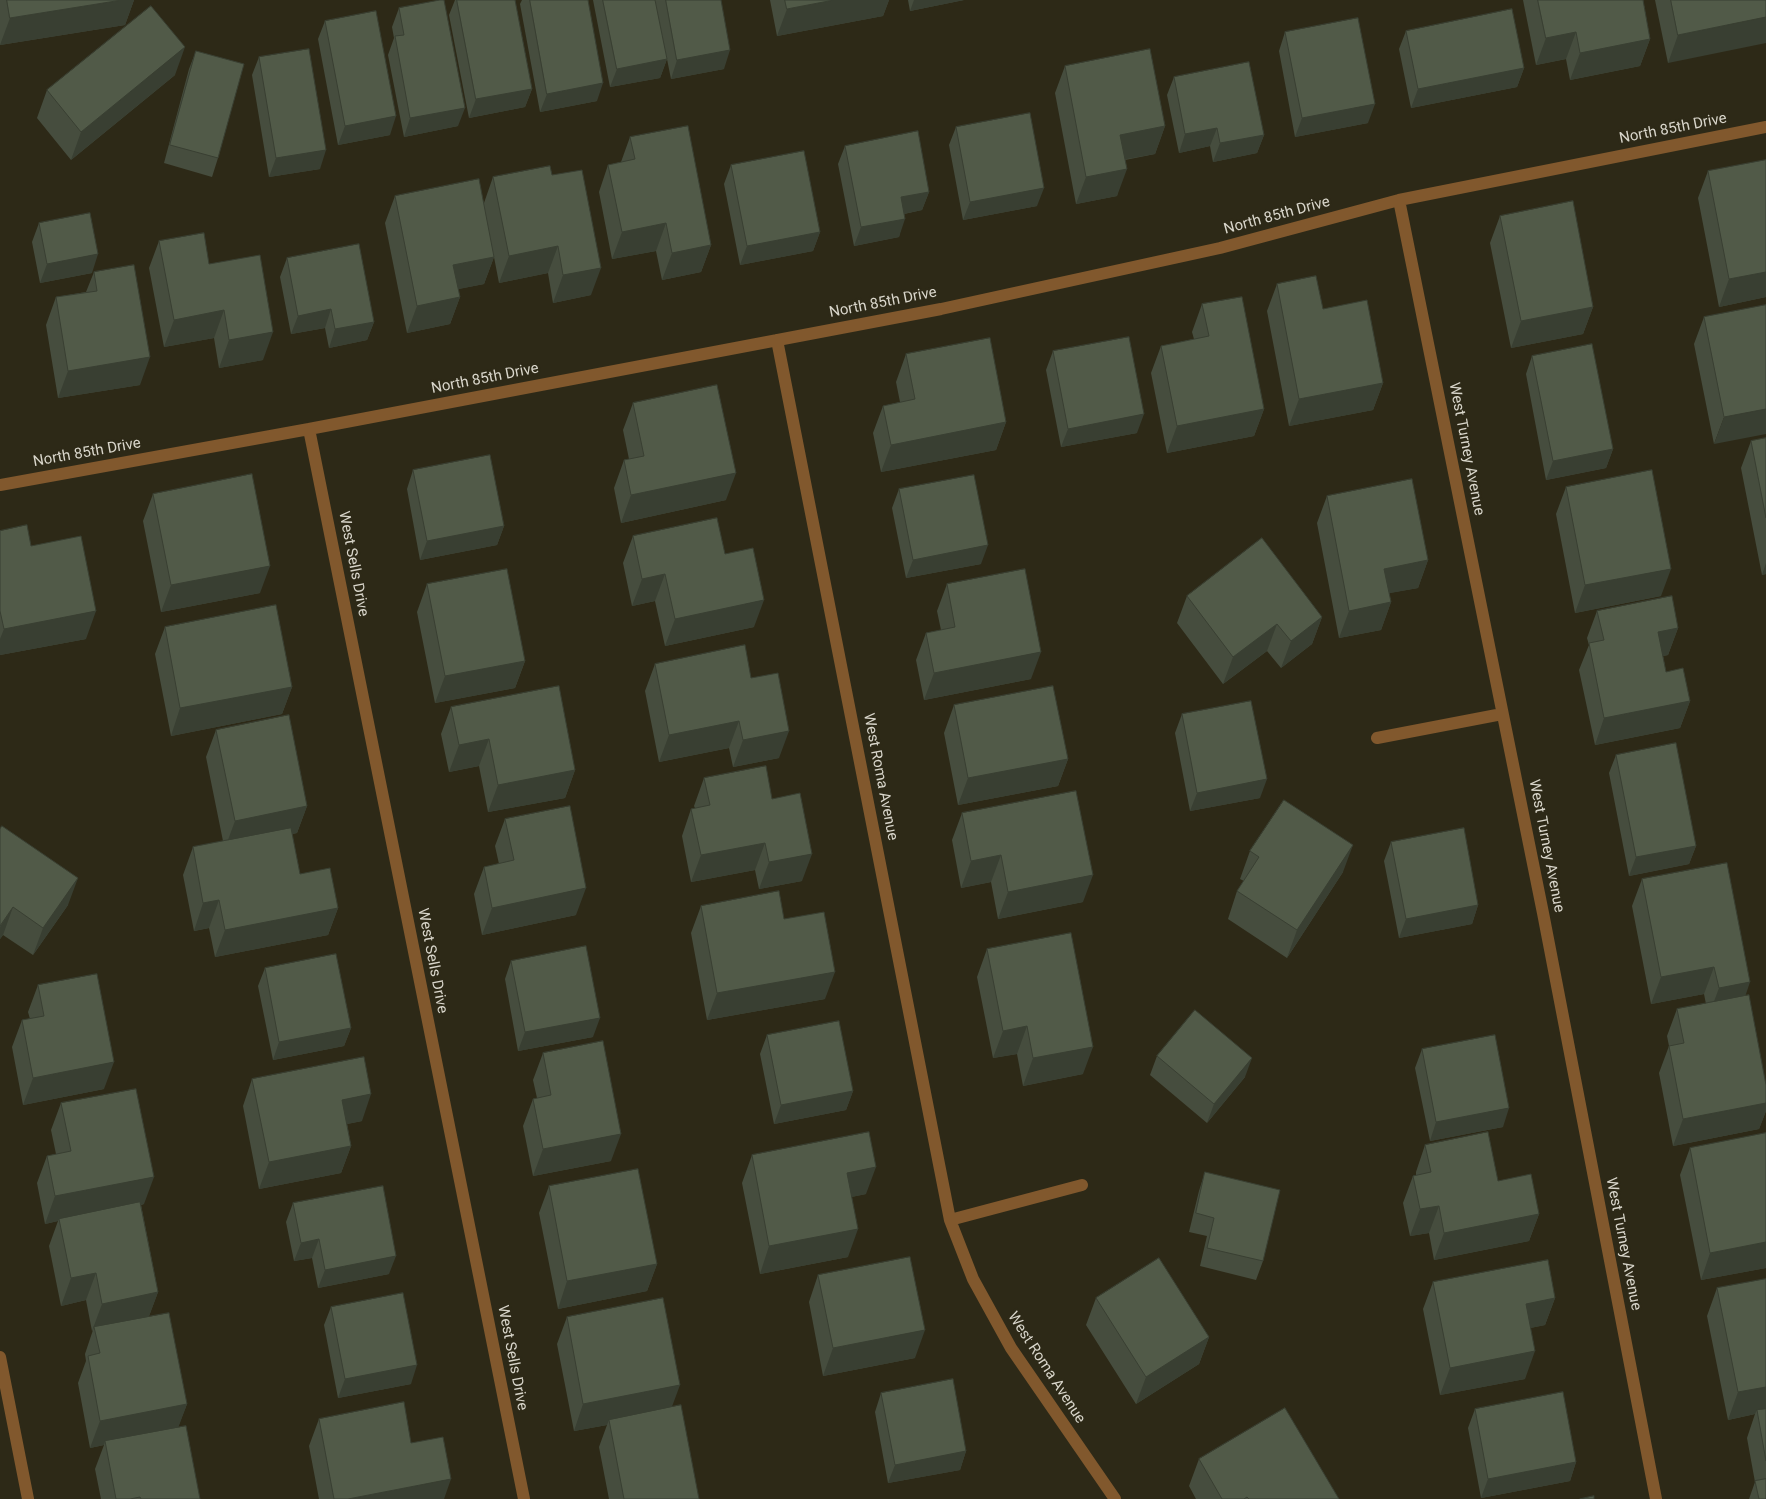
<!DOCTYPE html>
<style>
body{margin:0}
canvas{display:block;background:#2d2917}
</style>
<canvas width="1766" height="1499"></canvas>
<script>
const ctx = document.querySelector('canvas').getContext('2d');
ctx.lineJoin = 'round';
function strokePath(path, color, width, dash) { ctx.strokeStyle = color; ctx.lineWidth = width; ctx.lineCap = dash ? 'butt' : 'round'; ctx.setLineDash(dash || []); ctx.stroke(path); }
function paint(path, color) { ctx.fillStyle = color; ctx.fill(path, 'evenodd'); }
function label(font, color, halo, rows, align = 'center') {
  ctx.font = font + ' Roboto,sans-serif'; ctx.lineWidth = 5; ctx.setLineDash([]); ctx.textBaseline = 'middle'; ctx.strokeStyle = halo; ctx.fillStyle = color; for (const [text, x, y, turn = 0] of rows) {
    ctx.save(); ctx.translate(x, y); ctx.rotate((+turn || 0) * Math.PI / 180); ctx.textAlign = isNaN(turn) ? turn : align; if (halo) ctx.strokeText(text, 0, 0); ctx.fillText(text, 0, 0); ctx.restore();
  }
}
strokePath(new Path2D(`
 M1399,200l144,713 113,586
 M777,340l173,880 23,59 38,69 104,151
 M309,429l215,1070
 M0,485l309,-56 632,-120 279,-61 179,-48 367,-73
 M1377,738l125,-24
 M950,1220l132,-35
 M0,1357l28,142`), '#81582d', 12);
paint(new Path2D(`
 M0,0h134l-9,25 -125,20z
 M455,0h60l17,89 -7,18 -56,11 -20,-103z
 M522,0h66l9,101 -57,11 -20,-108z
 M593,0h128l3,69 -53,10 -4,-20 -7,19 -50,9z
 M770,0h119l-6,16 -106,20z
 M908,0h56l-54,11z
 M1523,0h120l7,39 -10,27 -70,14 -4,-21 -30,6z
 M1655,0h111l-98,63z
 M399,8l59,118 -54,11 -16,-82 6,-17 -2,-11z
 M325,21l65,114 -52,10 -20,-106z
 M1406,31l118,37 -7,19 -106,21 -12,-59z
 M1285,32l83,91 -73,14 -16,-86z
 M196,51l22,107 -6,19 -48,-14 25,-94z
 M259,57l61,112 -51,8 -17,-102z
 M1065,66l100,60 -10,28 -30,6 -8,36 -41,8 -21,-111z
 M175,75l-104,85 -34,-42 10,-28z
 M1174,77l90,58 -7,18 -44,9 -3,-16 -31,7 -12,-58z
 M956,127l81,79 -74,14 -14,-75z
 M630,137l81,108 -10,27 -39,8 -6,-29 -44,8 -13,-67 9,-27 13,-3z
 M845,146l84,46 -7,18 -18,4 -5,23 -45,9 -16,-82z
 M1766,160v137l-47,10 -21,-109 10,-27z
 M731,165l89,67 -7,19 -73,14 -16,-81z
 M552,175l39,120 -38,8 -5,-30 -49,10 -5,-26 -10,27 -26,5 2,8 -10,27 -43,9 -22,-110 10,-27 89,7 9,-26z
 M1500,216l93,91 -10,27 -72,14 -21,-105z
 M39,223l53,50 -52,10 -8,-41z
 M159,241l50,23 54,96 -44,8 -5,-30 -50,9 -15,-79z
 M287,258l87,64 -7,18 -38,8 -4,-20 -34,6 -11,-57z
 M94,272l46,113 -82,13 -12,-73 10,-28 30,-5z
 M1277,284l46,25 60,74 -10,27 -84,16 -22,-115z
 M1202,304l62,105 -10,27 -87,17 -16,-80 10,-27 33,-7 -2,-7z
 M1766,305l-52,139 -20,-100 10,-27z
 M1053,351l84,82 -76,14 -15,-77z
 M906,354l100,68 -10,28 -115,22 -8,-39 10,-27 17,-4 -4,-20z
 M1532,356l81,93 -7,19 -60,12 -20,-106z
 M633,403l93,97 -105,23 -7,-35 10,-28 5,-1 -6,-29z
 M1766,438v136l-4,1 -21,-107 10,-27z
 M413,470l91,56 -7,19 -77,15 -13,-71z
 M1566,487l95,109 -86,17 -19,-99z
 M899,489l82,75 -75,14 -14,-70z
 M153,494l107,99 -99,19 -18,-91z
 M1327,496l101,64 -10,28 -29,5 2,9 -10,28 -42,8 -22,-115z
 M0,531l31,15 55,93 -86,16z
 M633,536l92,18 29,73 -89,19 -10,-45 -23,5 -9,-43z
 M427,584l98,77 -10,27 -80,15 -18,-91z
 M947,584l84,95 -107,21 -8,-40 10,-27 15,-3 -4,-19z
 M1187,596l135,21 -10,27 -31,24 -14,-17 -44,33 -46,-61z
 M1597,611l81,17 -10,27 -5,1 3,16 24,29 -10,27 -85,17 -16,-75 10,-25 -2,-7z
 M165,627l127,60 -10,27 -111,22 -16,-82z
 M655,664l96,14 28,80 -46,9 -4,-19 -70,14 -14,-71z
 M954,705l114,54 -10,27 -100,19 -14,-72z
 M451,707l124,63 -10,28 -77,14 -9,-46 -30,6 -8,-38z
 M1182,714l78,84 -70,13 -15,-78z
 M216,730l91,76 -10,27 -5,1 8,40 38,34 -10,27 -113,22 -6,-29 -15,3 -11,-56 10,-28 30,-6 -17,-84z
 M1616,755l80,91 -7,18 -60,12 -20,-103z
 M704,778l68,21 30,82 -43,8 -4,-19 -64,12 -9,-46 9,-27 4,-1 -1,-2z
 M962,813l121,89 -85,17 -7,-37 -30,6 -9,-48z
 M505,819l71,96 -94,20 -8,-41 10,-27 15,-3 -4,-18z
 M0,829l68,76 -35,50 -30,-20 -3,4z
 M1391,842l87,63 -6,19 -73,14 -15,-77z
 M1250,851l93,21 -56,86 -59,-39 9,-28 7,-10 -4,-2z
 M1642,879l103,117 21,89v26l-7,18 -86,17 -14,-73 10,-27 -2,-10 10,-27 29,-5 -2,-10 -53,10 -19,-98z
 M701,906l83,13 41,80 -118,21 -16,-87z
 M987,949l96,125 -60,12 -6,-32 -24,4 -16,-81z
 M511,961l82,76 -75,14 -13,-72z
 M265,968l86,60 -7,18 -71,14 -15,-74z
 M38,985l66,104 -81,16 -11,-58 10,-27 8,-1 -2,-7z
 M767,1035l86,56 -7,19 -72,14 -14,-70z
 M1422,1049l81,78 -73,14 -15,-73z
 M543,1053l68,108 -78,15 -10,-50 10,-27 4,-1 -4,-18z
 M1157,1056l88,21 -38,46 -57,-48z
 M252,1079l110,42 -15,3 4,22 -10,27 -82,16 -16,-83z
 M61,1103l83,101 -3,1 17,87 -9,24 38,88 -9,23 22,72h-99l-6,-30 9,-24 -14,3 -12,-65 8,-22 -1,-7 8,-24 -1,1 -6,-31 -25,6 -12,-60 9,-25 -13,3 -8,-41 10,-27 9,-2 -5,-24z
 M1766,1133v135l-65,12 -21,-105 10,-27z
 M1425,1145l73,36 41,33 -10,27 -95,19 -5,-27 -19,3 -7,-33 10,-27 3,-1v-3z
 M752,1155l114,39 -15,3 -3,60 -88,17 -18,-91z
 M1205,1172l58,89 -7,19 -56,-14 7,-30 -18,-4 10,-41z
 M549,1186l108,78 -10,27 -89,18 -19,-96z
 M293,1203l96,71 -71,14 -6,-30 -18,3 -8,-39z
 M818,1275l97,83 -92,18 -14,-74z
 M1766,1279v220h-17l6,-17 -8,-44 8,-24 -27,6 -21,-104 10,-28z
 M1433,1282l122,16 -10,27 -15,3 -5,51 -85,16 -17,-86z
 M1096,1298l113,39 -10,27 -63,40 -50,-79z
 M331,1307l80,77 -73,14 -14,-73z
 M567,1317l105,90 27,92h-90l-10,-52 8,-22 -33,6 -17,-87z
 M881,1393l85,58 -6,19 -72,13 -13,-71z
 M1475,1409l101,53 -6,19 -89,17 -13,-70z
 M319,1419l125,80h-125l-10,-53z
 M1199,1459l140,40h-143l-7,-13z`), '#464d3e');
paint(new Path2D(`
 M122,0h12l-9,25 -125,20 10,-27z
 M834,0h55l-6,16 -106,20 10,-27z
 M914,0h50l-54,11z
 M1766,17v26l-98,20 10,-28z
 M1576,32l-10,27 -30,6 10,-27z
 M1650,39l-10,27 -70,14 10,-27z
 M185,47l-10,28 -104,85 10,-28z
 M730,50l-6,19 -53,10 6,-19z
 M667,59l-7,19 -50,9 7,-18z
 M1524,68l-7,19 -106,21 7,-19z
 M603,83l-6,18 -57,11 7,-18z
 M532,89l-7,18 -56,11 7,-19z
 M1375,104l-7,19 -73,14 7,-19z
 M465,108l-7,18 -54,11 6,-19z
 M396,116l-6,19 -52,10 7,-19z
 M1165,126l-10,28 -45,8 10,-27z
 M1217,128l-7,18 -31,7 6,-19z
 M1264,135l-7,18 -44,9 7,-19z
 M326,150l-6,19 -51,8 7,-19z
 M1127,169l-10,27 -41,8 10,-27z
 M1044,188l-7,18 -74,14 7,-18z
 M929,192l-7,18 -28,6 7,-19z
 M905,219l-6,18 -45,9 7,-19z
 M666,223l-10,28 -44,8 10,-27z
 M820,232l-7,19 -73,14 7,-19z
 M711,245l-10,27 -39,8 10,-27z
 M558,246l-10,27 -49,10 10,-27z
 M98,254l-6,19 -52,10 7,-19z
 M494,257l-10,27 -40,8 9,-27z
 M601,268l-10,27 -38,8 10,-28z
 M1766,272v25l-47,10 10,-28z
 M460,297l-10,27 -43,9 10,-27z
 M1593,307l-10,27 -72,14 10,-27z
 M331,309l-6,19 -34,6 7,-18z
 M224,310l-10,28 -50,9 10,-27z
 M374,322l-7,18 -38,8 6,-19z
 M273,332l-10,28 -44,8 10,-28z
 M150,357l-10,28 -82,13 10,-27z
 M1383,383l-10,27 -84,16 10,-27z
 M1264,409l-10,27 -87,17 10,-27z
 M1766,409v25l-52,10 10,-27z
 M1144,414l-7,19 -76,14 7,-18z
 M1006,422l-10,28 -115,22 10,-27z
 M1613,449l-7,19 -60,12 7,-19z
 M736,473l-10,27 -105,23 10,-28z
 M504,526l-7,19 -77,15 7,-19z
 M988,545l-7,19 -75,14 7,-18z
 M1428,560l-10,28 -44,8 10,-27z
 M1766,563v11l-4,1z
 M270,566l-10,27 -99,19 10,-27z
 M1671,569l-10,27 -86,17 10,-28z
 M665,574l-10,27 -23,5 10,-27z
 M764,600l-10,27 -89,19 10,-27z
 M1391,602l-10,28 -42,8 10,-27z
 M96,611l-10,28 -86,16v-16l4,-10z
 M1322,617l-10,27 -31,24 10,-27z
 M1277,624l-10,27 -44,33 10,-27z
 M1678,628l-10,27 -19,4 9,-27z
 M1041,652l-10,27 -107,21 10,-27z
 M525,661l-10,27 -80,15 10,-27z
 M292,687l-10,27 -111,22 9,-28z
 M1690,701l-10,27 -85,17 9,-27z
 M739,721l-10,27 -70,14 10,-27z
 M789,731l-10,27 -46,9 10,-27z
 M489,739l-10,27 -30,6 10,-27z
 M1068,759l-10,27 -100,19 10,-27z
 M575,770l-10,28 -77,14 10,-27z
 M1267,779l-7,19 -70,13 7,-18z
 M307,806l-10,27 -72,15 10,-27z
 M765,843l-10,27 -64,12 10,-27z
 M1353,845l-10,27 -56,86 10,-28z
 M1696,846l-7,18 -60,12 7,-19z
 M812,854l-10,27 -43,8 10,-27z
 M1001,855l-10,27 -30,6 10,-27z
 M1093,875l-10,27 -85,17 10,-27z
 M78,878l-10,27 -35,50 10,-27z
 M586,888l-10,27 -94,20 10,-27z
 M219,900l-10,28 -15,3 9,-28z
 M1478,905l-6,19 -73,14 7,-19z
 M13,907l-10,28 -3,4v-12z
 M338,908l-10,27 -113,22 10,-27z
 M1714,967l-10,27 -53,10 10,-27z
 M835,972l-10,27 -118,21 10,-27z
 M1750,982l-9,27 -32,6 10,-27z
 M600,1018l-7,19 -75,14 7,-19z
 M1027,1026l-10,28 -24,4 10,-27z
 M351,1028l-7,18 -71,14 6,-18z
 M1093,1047l-10,27 -60,12 10,-28z
 M1252,1058l-7,19 -38,46 7,-19z
 M114,1062l-10,27 -81,16 10,-27z
 M853,1091l-7,19 -72,14 7,-19z
 M371,1094l-9,27 -30,6 10,-27z
 M1766,1103v8l-7,18 -86,17 10,-27z
 M1509,1108l-6,19 -73,14 6,-19z
 M621,1134l-10,27 -78,15 10,-27z
 M351,1146l-10,27 -82,16 10,-27z
 M876,1167l-10,27 -29,6 10,-27z
 M154,1177l-10,27 -84,17 -1,-2 -1,2 -13,3 10,-28z
 M1439,1206l-10,27 -19,3 10,-27z
 M1539,1214l-10,27 -95,19 10,-27z
 M858,1229l-10,28 -88,17 9,-28z
 M319,1239l-7,19 -18,3 7,-18z
 M1766,1242v26l-65,12 9,-27z
 M396,1256l-7,18 -71,14 7,-18z
 M657,1264l-10,27 -89,18 9,-28z
 M96,1273l-10,27 -25,6 10,-28z
 M158,1292l-10,27 -54,8 -1,3 -1,1 10,-27z
 M1555,1298l-10,27 -29,6 10,-27z
 M925,1330l-10,28 -92,18 10,-28z
 M1209,1337l-10,27 -63,40 10,-27z
 M1535,1351l-10,28 -85,16 10,-27z
 M417,1365l-6,19 -73,14 7,-19z
 M680,1385l-10,27 -61,8 -2,5 -33,6 9,-27z
 M1766,1387v25l-9,-2 -2,4 -27,6 10,-28z
 M187,1404l-10,27 -72,10 -1,4 -14,3 10,-27z
 M966,1451l-6,19 -72,13 7,-18z
 M1576,1462l-6,19 -89,17 7,-19z
 M451,1479l-7,20h-96z`), '#393f32');
const building = new Path2D(`
 M7,0h115l-112,18z
 M440,0h4l21,108 -55,10 -15,-82 9,-1 -5,-27z
 M457,0h58l17,89 -56,10z
 M530,0h58l15,83 -56,11z
 M603,0h52l12,59 -50,10z
 M666,0h55l9,50 -53,10z
 M785,0h49l-47,9z
 M1538,0h105l7,39 -70,14 -4,-21 -30,6z
 M1671,0h95v17l-88,18z
 M151,6l34,41 -104,85 -34,-42z
 M1512,9l12,59 -106,21 -12,-58z
 M376,11l20,105 -51,10 -20,-105z
 M1358,18l17,86 -73,14 -17,-86z
 M309,49l17,101 -50,8 -17,-101z
 M1150,49l15,77 -45,9 7,34 -41,8 -21,-111z
 M196,51l48,13 -26,94 -48,-13z
 M1249,62l15,73 -44,8 -3,-15 -32,6 -11,-57z
 M1030,113l14,75 -74,14 -14,-75z
 M688,126l23,119 -39,8 -6,-30 -44,9 -14,-67 27,-6 -5,-22z
 M918,131l11,61 -28,5 4,22 -44,8 -16,-81z
 M804,151l16,81 -73,14 -16,-81z
 M1766,160v112l-37,7 -21,-108z
 M550,166l2,9 30,-5 19,98 -38,7 -5,-29 -49,10 -16,-79z
 M479,179l15,78 -41,8 7,32 -43,9 -22,-110z
 M1573,201l20,106 -72,14 -21,-105z
 M90,213l8,41 -51,10 -8,-41z
 M204,233l5,31 51,-9 13,77 -44,8 -5,-30 -50,10 -15,-79z
 M359,244l15,78 -39,7 -4,-20 -33,7 -11,-58z
 M134,265l16,92 -82,14 -12,-74 41,-6 -3,-19z
 M1316,276l7,33 44,-9 16,83 -84,16 -22,-115z
 M1242,297l22,112 -87,17 -16,-80 48,-10 -7,-32z
 M1766,305v104l-42,8 -20,-100z
 M1129,337l15,77 -76,15 -15,-78z
 M990,338l16,84 -115,23 -8,-39 32,-7 -9,-45z
 M1592,344l21,105 -60,12 -21,-105z
 M717,385l19,88 -105,22 -7,-35 20,-4 -11,-53z
 M1766,438v80l-15,-77z
 M490,455l14,71 -77,15 -14,-71z
 M1652,470l19,99 -86,16 -19,-98z
 M252,474l18,92 -99,19 -18,-91z
 M974,475l14,70 -75,15 -14,-71z
 M1412,479l16,81 -44,9 7,33 -42,9 -22,-115z
 M717,518l8,36 28,-6 11,52 -89,19 -10,-45 -23,5 -9,-43z
 M27,525l4,21 50,-10 15,75 -92,18 -4,-18v-80z
 M1262,538l60,79 -31,24 -14,-17 -44,33 -46,-61z
 M507,569l18,92 -80,15 -18,-92z
 M1025,569l16,83 -107,21 -8,-40 29,-6 -8,-43z
 M1672,596l6,32 -20,4 8,40 17,-4 7,33 -86,17 -15,-75 15,-3 -7,-29z
 M276,605l16,82 -112,21 -15,-81z
 M745,645l6,33 27,-5 11,58 -46,9 -4,-19 -70,14 -14,-71z
 M559,686l16,84 -77,15 -9,-46 -30,6 -8,-38z
 M1053,686l15,73 -100,19 -14,-73z
 M1251,701l16,78 -70,14 -15,-79z
 M289,715l18,91 -72,15 -19,-91z
 M1676,743l20,103 -60,11 -20,-102z
 M766,766l6,33 28,-6 12,61 -43,8 -4,-19 -64,12 -10,-46 19,-4 -6,-27z
 M1076,791l17,84 -85,17 -7,-37 -30,6 -9,-48z
 M1284,800l69,45 -56,85 -60,-39 22,-34 -9,-6z
 M570,806l16,82 -94,20 -8,-41 30,-7 -9,-41z
 M2,826l76,52 -35,50 -30,-21 -13,19v-97z
 M291,828l9,46 30,-6 8,40 -113,22 -6,-30 -16,3 -10,-56z
 M1464,828l14,77 -72,14 -15,-77z
 M1727,863l23,119 -31,6 -5,-21 -53,10 -19,-98z
 M779,891l5,28 40,-7 11,60 -118,21 -16,-87z
 M1071,933l22,114 -60,11 -6,-32 -24,5 -16,-82z
 M586,946l14,72 -75,14 -14,-71z
 M336,954l15,74 -72,14 -14,-74z
 M97,974l17,88 -81,16 -11,-58 22,-4 -6,-31z
 M1749,995l17,90v18l-83,16 -14,-73 15,-3 -7,-34z
 M1195,1010l57,48 -38,46 -57,-48z
 M839,1021l14,70 -72,14 -14,-70z
 M1495,1035l14,73 -73,14 -14,-73z
 M603,1041l18,93 -78,15 -10,-50 18,-4 -8,-42z
 M364,1057l7,37 -29,6 9,46 -82,16 -17,-83z
 M136,1089l18,88 -99,19 -8,-40 24,-5 -10,-48z
 M869,1132l7,35 -29,6 11,56 -89,17 -17,-91z
 M1488,1132l10,49 33,-7 8,40 -95,19 -5,-27 -19,3 -7,-33 18,-4 -6,-27z
 M1766,1133v109l-56,11 -20,-105z
 M638,1169l19,95 -90,17 -18,-95z
 M1205,1172l75,18 -17,71 -56,-13 7,-30 -18,-5z
 M383,1186l13,70 -71,14 -6,-31 -18,4 -8,-40z
 M140,1202l18,90 -56,12 -6,-31 -25,5 -12,-59z
 M910,1257l15,73 -92,18 -15,-73z
 M1159,1258l50,79 -63,40 -50,-79z
 M1548,1260l7,38 -29,6 9,47 -85,17 -17,-86z
 M1766,1279v108l-28,5 -21,-104z
 M403,1293l14,72 -72,14 -14,-72z
 M663,1298l17,87 -97,19 -16,-87z
 M169,1313l18,91 -87,17 -12,-65 12,-3 -6,-26z
 M953,1379l13,72 -71,14 -14,-72z
 M1563,1392l13,70 -88,17 -13,-70z
 M404,1402l7,41 32,-6 8,42 -103,20h-14l-15,-80z
 M681,1405l18,94h-75l-15,-79z
 M1285,1408l54,91h-90l-2,-2 -3,2h-22l-23,-40z
 M1766,1409v52l-9,-51z
 M186,1426l14,73h-59l-1,-2 -10,2h-14l-11,-58z
 M1766,1479v20h-7l-4,-18z
 M1594,1496v3h-14z`);
paint(building, '#515a48');
strokePath(building, '#393f32', 1);
label('15px', '#d9d6cb', '#2d2917', [
 ["North 85th Drive",1673,129,-11],
 ["North 85th Drive",1277,216,-15],
 ["North 85th Drive",883,303,-11],
 ["North 85th Drive",485,379,-11],
 ["West Turney Avenue",1466,449,79],
 ["North 85th Drive",87,453,-10],
 ["West Sells Drive",353,564,79],
 ["West Roma Avenue",880,777,79],
 ["West Turney Avenue",1546,846,79],
 ["West Sells Drive",432,961,79],
 ["West Turney Avenue",1623,1244,79],
 ["West Sells Drive",512,1358,79],
 ["West Roma Avenue",1046,1368,57]
]);
</script>
